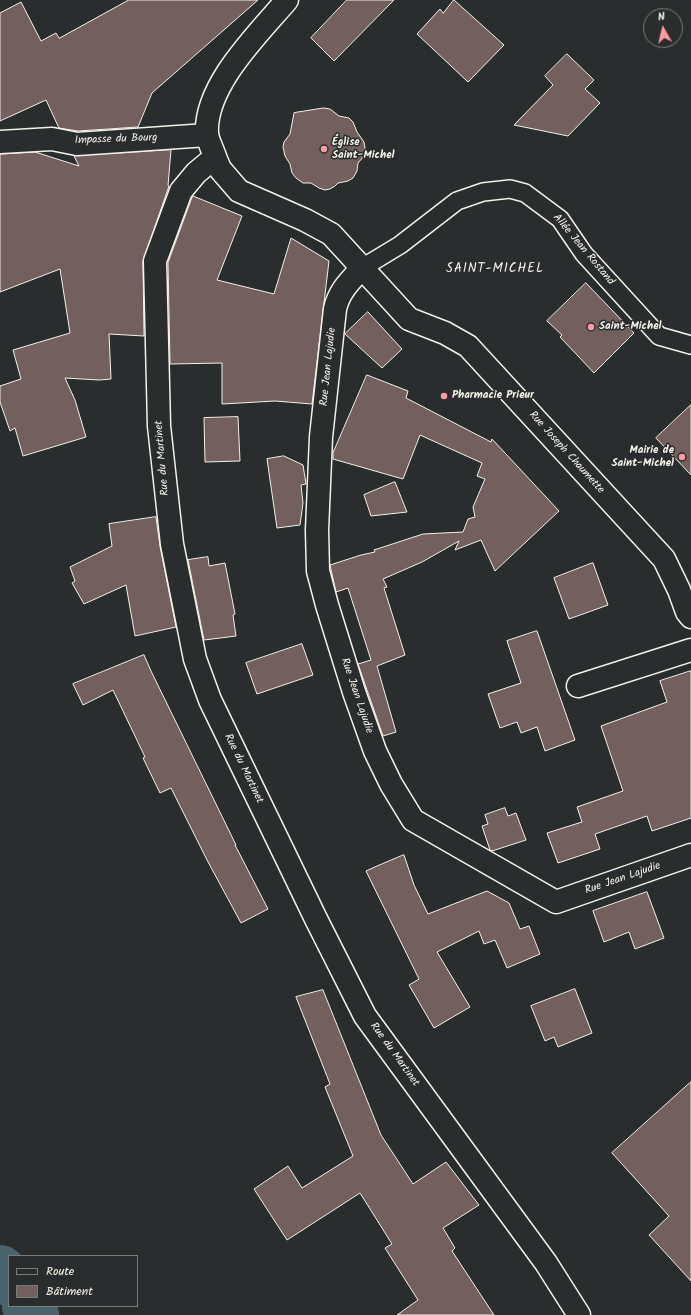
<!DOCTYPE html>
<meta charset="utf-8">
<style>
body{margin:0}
#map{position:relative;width:691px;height:1315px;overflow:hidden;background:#2a2d2e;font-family:Kalam,sans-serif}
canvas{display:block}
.legend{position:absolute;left:8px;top:1255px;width:130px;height:52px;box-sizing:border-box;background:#2a2d2e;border:1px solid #7b7b78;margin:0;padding:5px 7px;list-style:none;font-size:12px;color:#f4f1e8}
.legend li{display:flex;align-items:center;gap:8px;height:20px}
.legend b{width:20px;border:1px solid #7b7b78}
.north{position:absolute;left:643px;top:8px;width:40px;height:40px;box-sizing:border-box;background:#2a2d2e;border:1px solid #7b7b78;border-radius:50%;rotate:352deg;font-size:11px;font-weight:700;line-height:16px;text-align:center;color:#f4f1e8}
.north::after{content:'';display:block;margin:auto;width:14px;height:18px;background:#ff9aa2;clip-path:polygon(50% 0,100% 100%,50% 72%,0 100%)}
</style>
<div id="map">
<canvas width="691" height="1315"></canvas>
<ul class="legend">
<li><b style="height:5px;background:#2a2d2e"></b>Route</li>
<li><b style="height:11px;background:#725f5e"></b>Bâtiment</li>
</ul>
<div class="north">N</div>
</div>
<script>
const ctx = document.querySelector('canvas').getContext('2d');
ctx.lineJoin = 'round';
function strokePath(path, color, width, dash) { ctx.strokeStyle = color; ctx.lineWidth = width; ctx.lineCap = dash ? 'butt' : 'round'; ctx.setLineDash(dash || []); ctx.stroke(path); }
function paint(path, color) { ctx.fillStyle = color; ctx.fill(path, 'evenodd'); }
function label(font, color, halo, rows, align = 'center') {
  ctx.font = font + ' Kalam,sans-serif'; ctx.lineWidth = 3; ctx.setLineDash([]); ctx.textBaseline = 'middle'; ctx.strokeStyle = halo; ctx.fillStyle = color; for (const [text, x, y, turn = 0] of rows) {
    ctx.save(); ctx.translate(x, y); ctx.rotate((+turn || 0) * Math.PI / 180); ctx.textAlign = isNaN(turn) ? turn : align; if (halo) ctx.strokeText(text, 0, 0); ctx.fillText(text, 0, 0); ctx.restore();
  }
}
strokePath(new Path2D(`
 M0,1271l9,9
 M28,1306l5,9`), '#4a646f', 52);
const building = new Path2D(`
 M129,0h129l-106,93 -14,34 -60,4 -19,-3 -13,-28 -46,21v-108l21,-11 20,39 15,-8 3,5z
 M347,0h47l-60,61 -23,-23z
 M454,0l50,45 -36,37 -51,-48 23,-25 3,4z
 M567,54l27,26 -9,9 15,14 -32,33 -54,-11 39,-40 -8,-9z
 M324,108l6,1 9,7 10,2 4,4 4,10 7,10 1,6 -1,8 -6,7 -1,8 -4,7 -5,3 -10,2 -3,3 -5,3 -5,1 -6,-2 -8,-5h-8l-7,-5 -4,-5 -2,-9 -5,-8 -2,-9 1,-5 6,-8 4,-21z
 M171,150l-3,36h1l-26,75 1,75 -35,-2 2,45 -12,1 -34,-2 10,22 11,37 -63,19 -8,-28 -5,3 -10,-29v-16l21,-7 -8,-29 57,-17 -10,-64 -60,23v-138l35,-2 44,14 -5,-10z
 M193,196l49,20 -25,64 57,14 17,-56 38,23 -17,143 -37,-3 -53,3v-41l-52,1 -2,-101z
 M586,283l48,50 -40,40 -34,-36 2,-2 -15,-14z
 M368,312l34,37 -20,19 -37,-34z
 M367,375l41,16 -2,7 85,44 1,-3 67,72 -64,60 -14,-31 -26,10 4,-9 -37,21 -39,17 4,8 -3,1 21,67 -28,11 19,66 -13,4 -25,-72 13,-4 -23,-72 -12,4 -6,-27 31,-10 14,-3 -1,-2 49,-16 40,-2 5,-13 7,-2 -2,-10 12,-28 -8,-3 5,-13 -62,-28 -17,44 -70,-20v-6z
 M691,405v70l-35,-37z
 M238,417l2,44 -35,1 -1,-44z
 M284,456l19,9 3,19 -5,1 2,18 -3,22 -23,3 -10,-69z
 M395,482l12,30 -36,4 -7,-21z
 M156,517l4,29 16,81 -41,9 -9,-51 -42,19 -12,-21 3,-2 -5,-14 42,-21 -3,-22z
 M208,557l1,9 16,-3 10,51 -2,1 3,21 -32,4 -16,-80z
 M593,563l15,42 -39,14 -15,-41z
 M537,631l38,109 -30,11 -8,-24 -16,6 -4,-11 -17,6 -12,-34 33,-11 -14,-42z
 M302,644l11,31 -56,19 -11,-31z
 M144,655l7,16 85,174h-1l33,64 -27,14 -34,-63 -36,-72 -11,5 -17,-35 2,-1 -32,-67 -30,15 -10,-21z
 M691,671v147l-39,13 -5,-15 -52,18 5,15 -42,14 -11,-30 35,-11 -5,-15 46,-16 -22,-65 66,-24 -7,-21z
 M505,808l3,8 8,-3 10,27 -34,11 -2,-1 -8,-24 6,-2 -3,-9z
 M404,855l10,30 14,29 59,-23 22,12 11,26 9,-3 11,28 -33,14 -12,-28 -11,4 -5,-13 -42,21 33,55 -36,21 -25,-43 10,-6 -53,-108 11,-5z
 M647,892l17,46 -29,11 -6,-17 -25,10 -11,-31z
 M575,989l17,44 -34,14 -4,-10 -9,4 -14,-35z
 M323,990l58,145 32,49 33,-22 33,43 -36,23 12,20 -3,3 42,64h-97l21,-15 -33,-52 7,-4 -32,-51 -73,47 -33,-51 34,-23 14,22 51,-32 -28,-69 5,-3 -34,-87z
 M691,1082v199l-42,-46 20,-19 -57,-63z`);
paint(building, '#725f5e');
strokePath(building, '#f4f1e8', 1);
const lane = new Path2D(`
 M362,268l38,-23 57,-44 26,-9 27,-3 15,4 35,26 24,35 75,82 32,9`);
const street = new Path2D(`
 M0,142l52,-3 25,5 130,-9
 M215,157l5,12 19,22 66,29 26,14 78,85 36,14 23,13 196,213 15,31 8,22 4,5
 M362,268c-12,13 -23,23 -27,41l-14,128 -4,93 1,41 9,34 27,87 21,59 16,33 22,36 143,82 135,-47
 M578,686l113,-36`);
const secondary = new Path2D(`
 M287,0c-29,34 -83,86 -80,134 1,7 6,16 8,23l-19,16 -15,18 -26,70 4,165 13,118 23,115 15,41 106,219 49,97 181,247 33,52`);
strokePath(lane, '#f4f1e8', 20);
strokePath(street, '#f4f1e8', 25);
strokePath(secondary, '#f4f1e8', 25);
strokePath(lane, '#2a2d2e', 17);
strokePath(street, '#2a2d2e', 22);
strokePath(secondary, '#2a2d2e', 22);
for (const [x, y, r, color] of [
 [324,149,4,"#ff9aa2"],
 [591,327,4,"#ff9aa2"],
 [444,396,4,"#ff9aa2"],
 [682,457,4,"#ff9aa2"]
]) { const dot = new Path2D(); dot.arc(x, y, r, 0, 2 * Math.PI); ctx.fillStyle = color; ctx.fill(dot); strokePath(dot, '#2a2d2e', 1.5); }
label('11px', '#f4f1e8', '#2a2d2e', [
 ["Impasse du Bourg",116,140,-2],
 ["Allée Jean Rostand",583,250,50],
 ["Rue Jean Lajudie",329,367,-84],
 ["Rue Joseph Chaumette",566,453,48],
 ["Rue du Martinet",163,458,-95],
 ["Rue Jean Lajudie",356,696,71],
 ["Rue du Martinet",243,769,64],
 ["Rue Jean Lajudie",623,879,-19],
 ["Rue du Martinet",394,1055,54]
]);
label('bold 11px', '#f4f1e8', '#2a2d2e', [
 ["Église",332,143],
 ["Saint-Michel",332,156],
 ["Saint-Michel",599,327],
 ["Pharmacie Prieur",452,396],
 ["Mairie de",674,451,"right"],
 ["Saint-Michel",674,464,"right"]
], 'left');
ctx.letterSpacing = '1px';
label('13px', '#f4f1e8', '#2a2d2e', [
 ["SAINT-MICHEL",495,270]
]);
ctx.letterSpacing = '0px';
</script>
